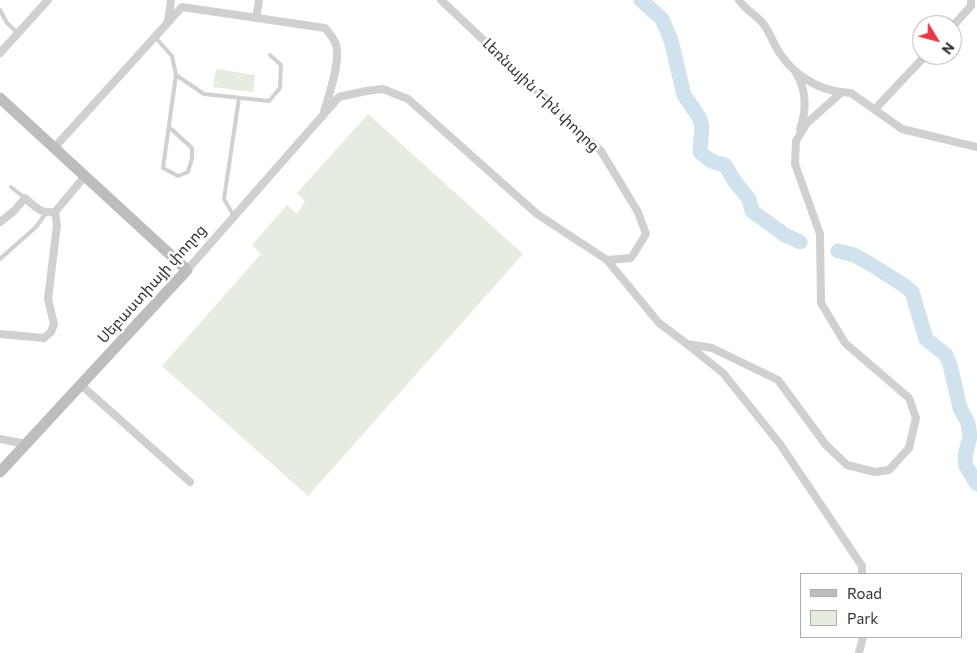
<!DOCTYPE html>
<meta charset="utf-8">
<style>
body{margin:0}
#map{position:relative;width:977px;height:653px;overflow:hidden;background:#fff;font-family:Commissioner,sans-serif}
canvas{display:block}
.legend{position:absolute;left:800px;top:573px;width:162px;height:65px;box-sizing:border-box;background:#fff;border:1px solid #adadad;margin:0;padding:6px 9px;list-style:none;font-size:15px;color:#333}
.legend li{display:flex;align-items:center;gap:10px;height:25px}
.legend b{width:25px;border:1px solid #adadad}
.north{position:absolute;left:912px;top:15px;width:50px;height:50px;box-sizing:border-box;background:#fff;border:1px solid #adadad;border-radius:50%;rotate:127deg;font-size:14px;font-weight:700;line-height:20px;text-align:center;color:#333}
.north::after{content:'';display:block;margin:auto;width:18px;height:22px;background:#e63946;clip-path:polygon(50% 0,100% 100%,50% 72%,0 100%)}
</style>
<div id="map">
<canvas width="977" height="653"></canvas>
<ul class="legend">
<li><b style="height:6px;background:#bdbdbd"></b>Road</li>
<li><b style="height:14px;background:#e6ecdf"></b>Park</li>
</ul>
<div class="north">N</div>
</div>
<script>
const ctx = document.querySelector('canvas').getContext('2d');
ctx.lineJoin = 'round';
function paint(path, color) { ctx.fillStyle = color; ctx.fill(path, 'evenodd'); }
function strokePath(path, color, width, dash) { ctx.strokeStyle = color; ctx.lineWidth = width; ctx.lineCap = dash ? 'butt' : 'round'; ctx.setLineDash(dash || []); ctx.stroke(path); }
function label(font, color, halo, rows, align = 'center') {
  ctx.font = font + ' Commissioner,"Noto Sans Armenian",sans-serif'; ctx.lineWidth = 5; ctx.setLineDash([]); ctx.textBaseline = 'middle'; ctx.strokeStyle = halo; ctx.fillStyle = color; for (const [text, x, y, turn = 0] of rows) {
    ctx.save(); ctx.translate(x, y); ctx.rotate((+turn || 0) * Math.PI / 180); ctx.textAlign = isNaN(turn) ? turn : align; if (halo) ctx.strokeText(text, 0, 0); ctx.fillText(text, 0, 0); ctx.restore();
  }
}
paint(new Path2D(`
 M216,69l39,6 -2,17 -40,-5z
 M368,114l155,140 -215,242 -146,-130 99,-112 -9,-9 35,-40 10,9 8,-13 -8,-8z`), '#e6ecdf');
strokePath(new Path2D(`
 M641,0l21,19 9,21 13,55 15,22 3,9 -2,26c8,8 14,11 25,13l10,17 14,17 3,12 33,24 15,7
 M838,251l16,4 18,10 33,21 7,6 14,47 20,16 4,10 10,43 8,15 2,13 -5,20 1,10 11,18`), '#cfe2ee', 15);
strokePath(new Path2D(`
 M0,10l7,13 11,10
 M154,36l18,20 4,19 28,19 65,7 11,-13 1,-23 -11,-10
 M169,127l23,21v10l-4,14 -10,4 -15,-8 13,-93
 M11,187l14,11
 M234,216l-10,-17 15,-101
 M0,259l36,-32 10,-14`), '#d0d0d0', 4);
strokePath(new Path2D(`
 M441,0l160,151 37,61 8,22 -15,24 -24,2
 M739,0c6,10 18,15 25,25 7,9 10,21 17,30 14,20 37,35 61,37
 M256,18l3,-18
 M168,21l3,-21
 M952,27l19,-21v-6
 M0,53l48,-53
 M796,73c11,18 11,36 4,56
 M875,109l51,-54
 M54,148l128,-141 143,21c4,5 9,10 11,17 5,15 -7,51 -12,67
 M0,222l14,-11 11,-13c11,9 15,16 30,14
 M187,270l152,-173 27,-6 17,-2 25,10 129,115 70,46 52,63 28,21 25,4 66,32 48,65 21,20 28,7 14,-2 20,-22 7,-30 -7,-20 -64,-55 -24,-40 -1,-69 -25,-70 1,-23 11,-18 35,-31 9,1 51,36 75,18
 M0,334l44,4 7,-6 3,-8 -6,-25 9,-74 -2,-13 30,-36
 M688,345l35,28 57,71 82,122v8
 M81,385l109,97
 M0,439l26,5
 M859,653l4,-16`), '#d0d0d0', 8);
strokePath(new Path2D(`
 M0,98l187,172 -187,202`), '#bdbdbd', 11);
label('15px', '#333', '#fff', [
 ["Լեռնային 1-ին փողոց",541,95,44],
 ["Սեբաստիայի փողոց",152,284,-48]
]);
</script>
